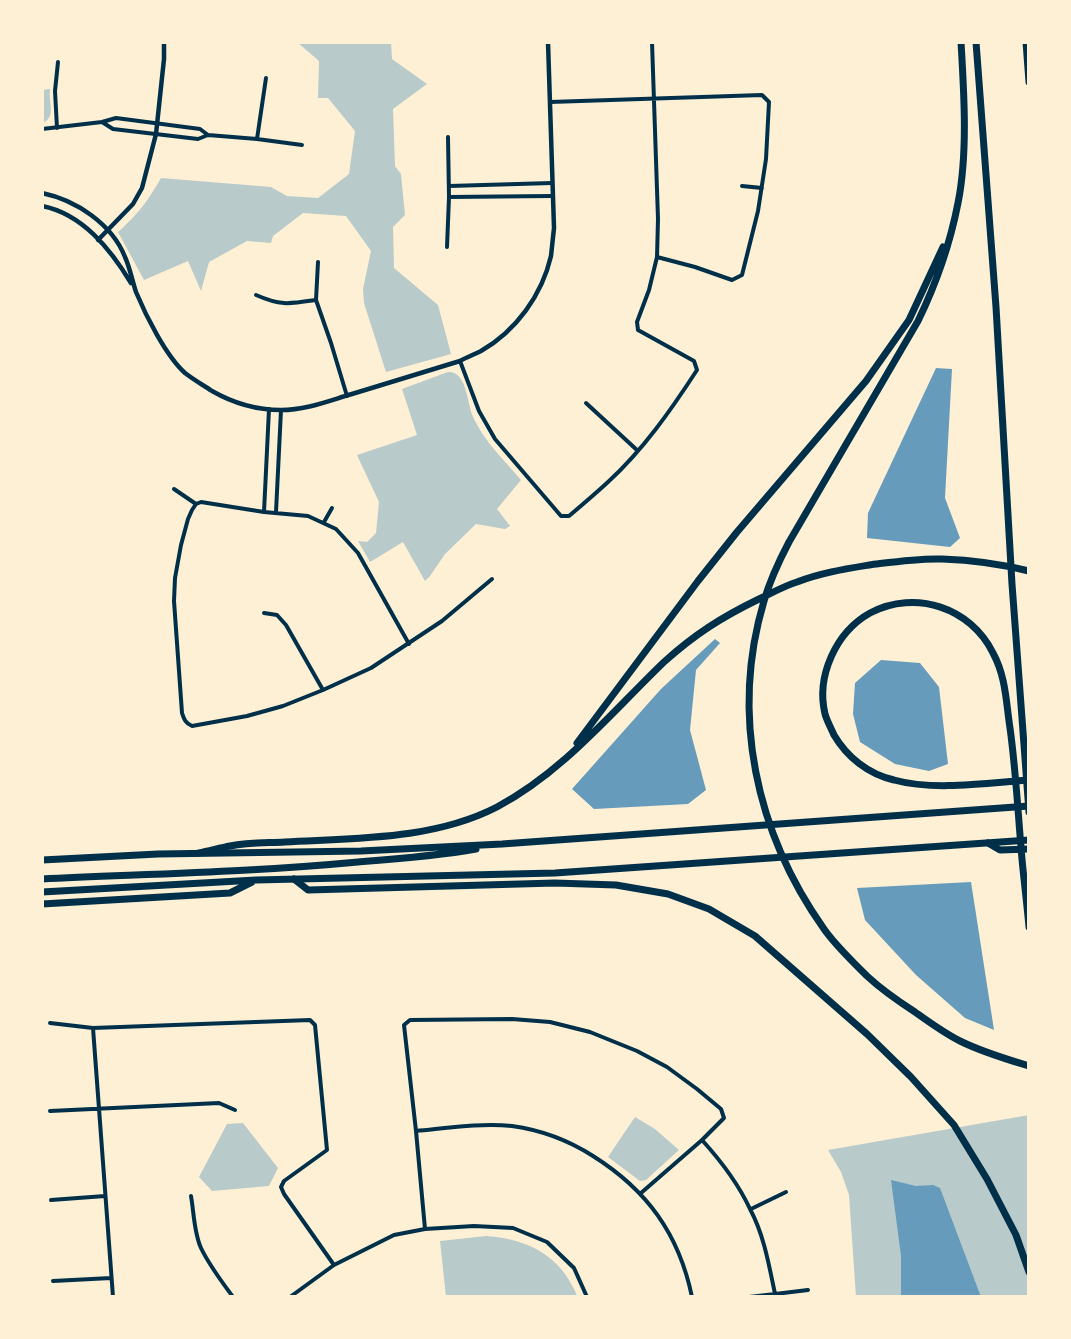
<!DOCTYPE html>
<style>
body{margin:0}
#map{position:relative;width:1071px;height:1339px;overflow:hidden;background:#fdf0d5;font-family:Helvetica,sans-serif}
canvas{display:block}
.frame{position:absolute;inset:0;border:44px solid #fdf0d5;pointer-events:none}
</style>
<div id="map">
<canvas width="1071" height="1339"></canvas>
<div class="frame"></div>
</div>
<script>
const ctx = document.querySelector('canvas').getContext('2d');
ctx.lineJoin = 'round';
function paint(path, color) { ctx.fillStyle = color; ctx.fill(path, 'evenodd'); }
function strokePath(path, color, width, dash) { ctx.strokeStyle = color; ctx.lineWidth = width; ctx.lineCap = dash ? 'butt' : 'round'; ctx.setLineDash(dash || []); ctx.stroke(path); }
paint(new Path2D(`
 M297,42h94l1,17 35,25 -34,25 2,57 6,8 4,41 -12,12 1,41 44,37 13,49 -65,18 -22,-69 -1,-14 8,-38 -25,-35 -43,-3 -30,23 -2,7 -24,-2 -38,21 -8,29 -13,-30 -44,19 -26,-48c20,-18 30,-31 43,-54l110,9 16,9 31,2 31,-24 6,-43 -27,-33h-10l1,-37z
 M50,89c-2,13 7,29 -8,34v-33z
 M448,372c19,-1 19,31 25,45 11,24 31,43 48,63l-24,29 13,17 -5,3 -29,-5 -31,30 -15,22 -5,5 -22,-39 -33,20 -12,-21 9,1 9,-9 3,-31 -22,-47 60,-20 -15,-46z
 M1029,1115v182h-173l-7,-102 -8,-23 -13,-22z
 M635,1117l20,12 24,21 -33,30 -6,1 -32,-24z
 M243,1123l35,45 -9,18 -57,5 -13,-14 28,-53z
 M486,1236c33,2 65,14 83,44 3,6 7,11 8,17h-131l-6,-56z`), '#b9caca');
paint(new Path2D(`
 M936,368l16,1 -7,129 15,40 -10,9 -83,-9 1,-25z
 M715,639l5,4 -24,27 -6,60 16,60 -18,14 -94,5 -22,-20 89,-100z
 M881,660l39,3 19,24 9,77 -19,7 -34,-7 -35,-22 -7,-28 2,-31z
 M971,882l23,148 -29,-12 -49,-43 -51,-55 -8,-32z
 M891,1180l25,6 17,-1 7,3 41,109h-80v-41z`), '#669bbc');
strokePath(new Path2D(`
 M550,102l212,-7 7,7 -3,57 -8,52 -16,64 -10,5 -37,-13 -38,-10
 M102,122l11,7 85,10 10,-4 49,4 45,6
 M57,128l-2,-37 3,-29
 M42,129l60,-7 14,-4 84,11 8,6
 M257,139l9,-61
 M449,186l103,-3
 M742,186l20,2
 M449,197l103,-1
 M447,247l2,-50 -1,-60
 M318,262l-2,38 15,43 16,53
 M256,295c25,11 33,9 60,5
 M460,361l19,50 16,28 66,77h8c13,-11 26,-22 39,-34 35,-32 63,-72 89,-112l-3,-9 -56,-31 -1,-8 12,-32 8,-33 1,-38 -6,-177
 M586,403l52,48
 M174,489l22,15
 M264,512l5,-103
 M276,512l5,-102
 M324,522l8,-14
 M264,613l13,2 9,10 37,65
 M409,644l-51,-91 -22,-24 -28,-13 -44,-4 -63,-10 -5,2 -4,6 -4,9 -7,26 -6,33 -1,23 8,112c2,6 3,10 10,13l55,-10 36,-10 40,-16 48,-22 71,-47 50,-42
 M50,1023l43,5 217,-8 5,5 12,125 -43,31 -3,6 3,7 50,71
 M93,1028l20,269
 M50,1111l169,-8 16,7
 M416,1131l-12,-106 6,-5 102,-1 38,3 40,10 47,19 30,16 30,22 24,20 3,9 -22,22 -61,53
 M702,1140c19,21 36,43 48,69 14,26 19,56 25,85l-26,3
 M191,1196c3,17 3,37 10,52 8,17 21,34 32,49
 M51,1200l54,-4
 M751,1209l35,-17
 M425,1229l-9,-98c32,-3 64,-8 96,-5 29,4 56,14 81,30 54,34 86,78 99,141
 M53,1281l58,-3
 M775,1294l33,-4
 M290,1297l44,-32 60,-30 31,-6 49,-3 39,2 34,14 27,26 13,29`), '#003049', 4);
strokePath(new Path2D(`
 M42,193c34,7 70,31 83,64 5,11 7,23 11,35 10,24 30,64 49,81 9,7 18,12 27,18 21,12 45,19 69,19 25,0 47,-9 71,-16 36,-11 72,-22 108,-33 7,-4 15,-7 21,-10 35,-20 61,-56 70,-95 1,-9 2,-19 3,-28l-6,-186
 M42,206c41,8 69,44 89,77
 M98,240l35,-36 9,-16 14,-54 8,-75v-17`), '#003049', 4.5);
strokePath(new Path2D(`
 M42,860l116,-6 203,-3 141,-7 527,-38
 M42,879c105,-5 211,-7 316,-17 39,-3 79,-6 118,-13
 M42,892l214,-12 299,-7 474,-33
 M42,904l188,-11 22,-11`), '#003049', 7);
strokePath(new Path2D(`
 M961,42c3,51 7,111 -3,161 -8,41 -22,81 -40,118l-129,221c-10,19 -19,38 -25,59 -34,114 -8,232 60,328 12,17 29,33 43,47 15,14 31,25 48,36 14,10 29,21 45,29 22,11 46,18 69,25
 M976,42l20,265 16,277 17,228
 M1026,42l3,40
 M577,743l121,-162 39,-49 129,-151 43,-61 34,-73
 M1029,780c-42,3 -95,11 -135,0 -26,-6 -47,-23 -60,-45 -3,-7 -7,-14 -9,-21 -9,-38 11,-82 45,-101 46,-24 101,-5 123,40 13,24 13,49 17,75 6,43 8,87 12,131 2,22 5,45 7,68
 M988,843l12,7 29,-1
 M199,853c10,-2 21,-5 31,-7 18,-4 37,-3 55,-4 71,-4 148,-2 212,-35 66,-35 114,-94 167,-145 31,-28 58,-45 95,-63 13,-6 25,-13 38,-17 23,-9 48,-13 72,-17 24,-3 49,-7 73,-6 30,1 59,5 87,12
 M294,879l14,11 247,-7 61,2 52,9 41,15 46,27 112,98 44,43 43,48 33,54 29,56 13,37`), '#003049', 7);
</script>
